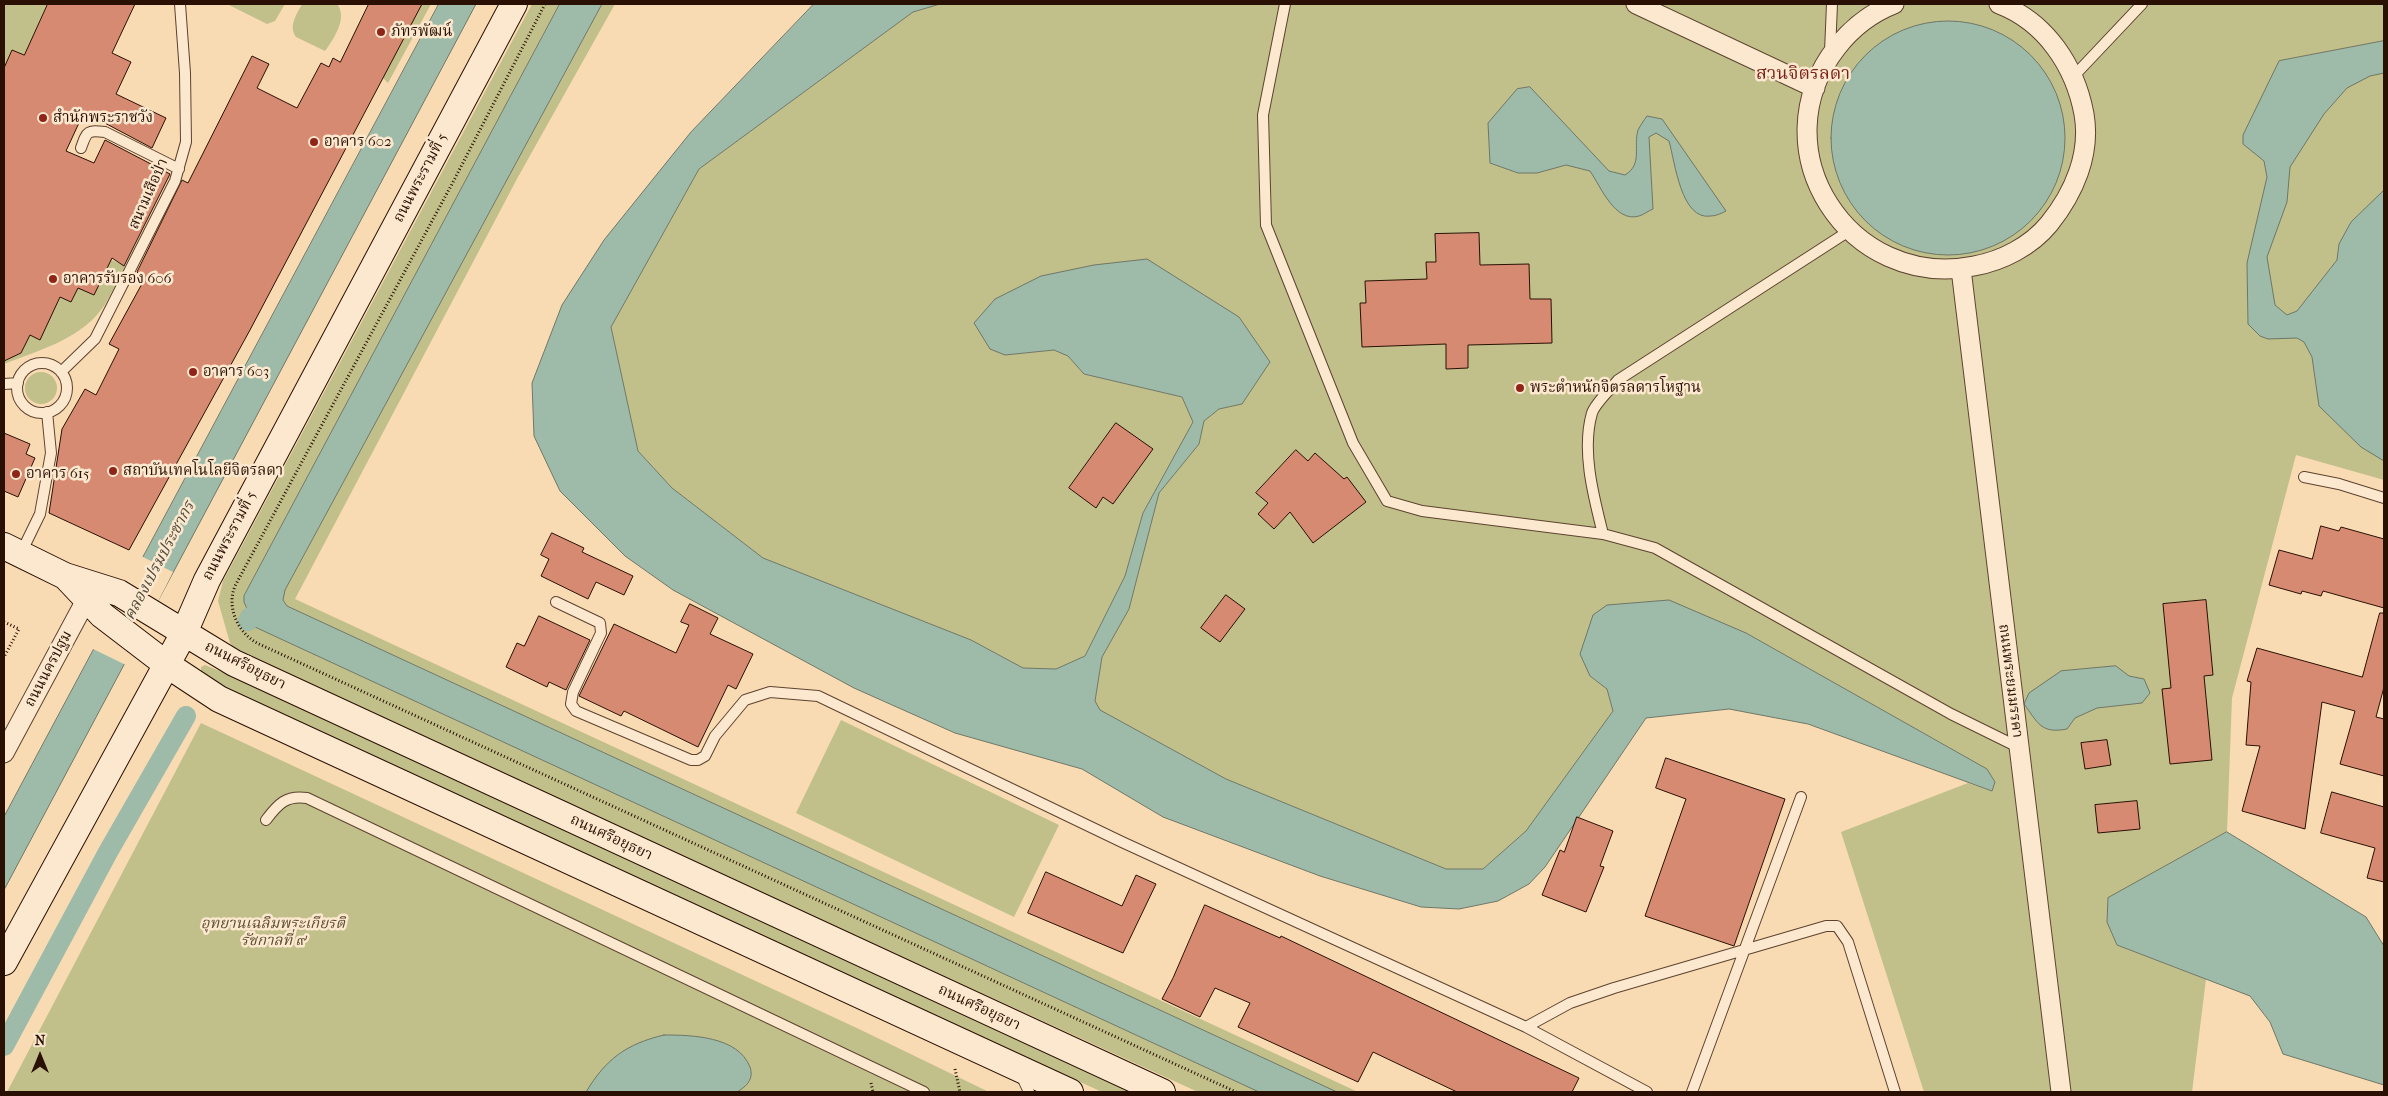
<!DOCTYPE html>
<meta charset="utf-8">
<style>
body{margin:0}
#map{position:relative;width:2388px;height:1096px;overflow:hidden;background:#f9dbb3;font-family:"IM FELL French Canon",serif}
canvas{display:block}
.frame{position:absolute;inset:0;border:5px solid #291003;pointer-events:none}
.north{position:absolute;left:15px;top:1031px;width:50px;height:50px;-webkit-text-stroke:4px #fbe8ce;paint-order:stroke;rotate:0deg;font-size:14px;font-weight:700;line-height:20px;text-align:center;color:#291003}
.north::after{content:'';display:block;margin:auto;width:18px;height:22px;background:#291003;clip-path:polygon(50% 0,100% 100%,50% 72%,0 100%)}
</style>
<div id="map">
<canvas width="2388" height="1096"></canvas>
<div class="frame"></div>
<div class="north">N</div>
</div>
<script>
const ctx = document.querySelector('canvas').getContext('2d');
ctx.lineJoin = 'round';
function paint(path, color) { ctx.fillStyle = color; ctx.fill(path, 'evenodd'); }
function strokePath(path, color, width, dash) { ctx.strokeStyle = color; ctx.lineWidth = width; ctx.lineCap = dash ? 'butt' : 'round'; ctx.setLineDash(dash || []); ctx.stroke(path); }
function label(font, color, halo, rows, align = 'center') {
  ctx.font = font + ' "IM FELL French Canon","Noto Serif Thai",serif'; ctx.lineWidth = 5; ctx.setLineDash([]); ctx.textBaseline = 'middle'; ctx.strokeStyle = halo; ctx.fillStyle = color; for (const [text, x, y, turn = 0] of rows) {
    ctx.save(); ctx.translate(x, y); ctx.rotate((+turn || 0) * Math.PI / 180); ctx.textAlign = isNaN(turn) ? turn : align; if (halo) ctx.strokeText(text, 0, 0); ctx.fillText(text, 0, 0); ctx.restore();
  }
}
paint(new Path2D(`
 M4,4h44l-24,51 -20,37z
 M227,4h58l-10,17 -8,3z
 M302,4h35c11,13 -3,35 -12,47l-29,-14c-8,-11 1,-23 6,-33z
 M401,4h30l-43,79 -12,-12z
 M532,4h28l-316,592v6l11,25 1004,465h-61l-960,-439 -8,-10 -12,-42 5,-20z
 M602,4h13l-97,173 -223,422 1063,493h-21l-1050,-486 -4,-6 2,-10z
 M940,4h1444v476l-88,-25 -64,243 -5,134 -119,67 9,46 89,34 -14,113h-268l-83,-260 127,-49 24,8 3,-9 -8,-13 -241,-136 -156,43 17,13 6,22 -87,120 -43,38h-37l-220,-90 -126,-69 -5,-9 7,-44 27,-48 30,-116 40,-49 5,-23 15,-12 23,-5 -3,-87 -234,38 49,-5 14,6 16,18 98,23 11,25 -50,91 -18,63 -40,80 -29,13 -33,-1 -52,-28 -208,-82 -91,-70 -34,-37 -27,-124 88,-158 214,-157z
 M4,202l69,40 52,24c-8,14 -14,31 -24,44 -23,30 -64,41 -97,54z
 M25 388a16 16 0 1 1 32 0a16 16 0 1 1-32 0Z
 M205,665l63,26 870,401h-36l-866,-397 -35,-23v-5z
 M841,720l218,105 -45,92 -218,-104z
 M201,723l660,307 128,62h-982z`), '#c1bf8a');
const water = new Path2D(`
 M439,4h37l-472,886v-73z
 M560,4h42l-317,586 -2,10 4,6 1050,486h-78l-1004,-465 -11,-25v-6z
 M814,4h126l-27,8 -214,157 -88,158 27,124 34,37 91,70 208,82 52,28 33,1 29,-13 40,-80 18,-63 50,-91 -11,-25 -98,-23 -16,-18 -14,-6 -49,5 -15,-6 -16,-26 21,-24 46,-23 53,-11 53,-6 92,58 31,45 -28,42 -23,5 -15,12 -5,23 -40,49 -30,116 -27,48 -7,44 5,9 126,69 220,90h37l43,-38 87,-120 -6,-22 -17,-13 -10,-22 13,-39 14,-10 62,-5 77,33 241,136 8,13 -3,9 -184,-67 -79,-15 -83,9 -101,149 -16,17 -31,17 -39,8 -38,-2 -101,-31 -157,-59 -81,-48 -127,-36 -101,-45 -181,-98 -48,-34 -65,-65 -26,-55 -2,-53 30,-78 42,-65 87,-108z
 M1831 138a117 117 0 1 1 234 0a117 117 0 1 1-234 0Z
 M2384,41v32l-14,3 -23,12 -23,26 -34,53 -3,35 -20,55 8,48 12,10 10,-4 40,-51 2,-16 12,-22 33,-32v271l-23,-14 -42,-41 -7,-49 -8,-15 -7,-4 -29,1 -8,-3 -12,-12 -1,-61 20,-86 -3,-16 -21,-17v-9l36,-74z
 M1530,87l79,84 16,4c18,-11 8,-28 13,-45 2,-4 6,-10 9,-14l15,3 64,92c-4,2 -10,5 -15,5 -30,5 -36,-54 -42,-75l-13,-8 -7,4 4,72c-5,2 -10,6 -14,7 -24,7 -38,-29 -49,-45l-24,-6 -29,8h-19l-28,-10 -2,-40 29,-34z
 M2116,666l13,10 15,3 6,14 -8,10 -45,5 -22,10 -8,11c-26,5 -29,-6 -43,-25l5,-11 32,-22z
 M2227,832l139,85 18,29v139l-101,-31 -13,-32 -20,-26 -133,-51 -10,-23 1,-24z
 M664,1035c27,0 74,1 86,32 4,12 -3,19 -13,25h-151c20,-33 40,-48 78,-57z`);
paint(water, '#9ebba9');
strokePath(water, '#6f7767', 1);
paint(new Path2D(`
 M141,556l32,16 -47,93 -35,-17z`), '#f9dbb3');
strokePath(new Path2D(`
 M248,621l2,-4
 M4,1046l104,-194 78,-136`), '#9ebba9', 20);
const building = new Path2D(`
 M48,4h87l-23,49 19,9 -15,32 50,24 -14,30 -68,-36 -18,39 28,12 11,-23 65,34 -46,92 -12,-8 -18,37 -16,-7 -7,14 -11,-5 -20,43 -10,-5 -9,18 -17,8v-293l8,-18 12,5z
 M369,4h53l-172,326 -121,220 -80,-37 13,-84 23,-40 11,6 23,-46 -10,-5 35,-64 -6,-4 1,-2 -2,-2 45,-92 6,3 64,-127 17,8 -12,24 40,20 24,-45 8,4 4,-9 7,4z
 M1479,233l1,32 49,-1 1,35h21l1,44 -84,2v23l-22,1v-25l-84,3 -2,-44h6l-1,-22 62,-2 -1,-17h10l-1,-28z
 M1116,423l37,26 -40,55 -10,-7 -7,11 -27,-20z
 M4,433l26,11 -4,10 9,4 -17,39 -14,-6z
 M1296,450l12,11 7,-8 29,26 3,-2 19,25 -53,41 -23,-31 -16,17 -16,-15 10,-11 -12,-10z
 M2321,526l18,5 2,-4 43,12v69l-61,-17 -2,5 -19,-5 -1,3 -32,-9 10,-35 33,9z
 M552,533l32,15 -2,4 51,24 -9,19 -28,-13 -8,17 -47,-23 8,-17 -8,-4z
 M1226,595l19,14 -25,33 -19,-14z
 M2206,600l7,75 -9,1 8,84 -42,4 -8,-75 9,-1 -8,-84z
 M690,604l28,14 -8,16 43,20 -17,35 -8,-4 -30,62 -74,-36 -3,5 -42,-20 35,-72 62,29 13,-28 -8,-3z
 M2380,613h4v74l-8,30 8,2v57l-44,-12 15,-53 -33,-9 -17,127 -63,-18 18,-65 -14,-1 5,-63 -4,-1 10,-33 105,29z
 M539,616l51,24 -24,50 -17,-8 -2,5 -41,-20 11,-24 7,3z
 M2107,740l4,25 -26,4 -4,-26z
 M1666,758l119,41 -51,147 -89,-30 41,-117 -30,-11z
 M2332,792l52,15v75l-17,-4 8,-30 -54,-15z
 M2137,801l3,28 -42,4 -3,-28z
 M1577,817l36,14 -13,35 4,1 -18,45 -44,-17 18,-45 4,2z
 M1046,872l76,34 14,-31 20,9 -33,69 -95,-40z
 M1205,905l75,33 1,-2 298,142 -7,14h-115l-84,-40 -15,30 -120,-55 12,-24 -35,-15 -15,29 -38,-18 11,-21z`);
paint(building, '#d78a72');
strokePath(building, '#291003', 1);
const lane = new Path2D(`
 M1285,4l-22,111 3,110 87,218 34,58 35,10 181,23 52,14 296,166 67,33
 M1830,52l2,-48
 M2073,77l69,-73
 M81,148c6,-17 6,-18 24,-16l74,37
 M17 388a25 25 0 1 1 50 0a25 25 0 1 1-50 0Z
 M61,372l34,-33 80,-158 11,-39 -1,-69 -5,-69
 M4,384l14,-1
 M2304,477l35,7 45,14
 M1603,534c-9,-36 -22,-83 -11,-121 4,-11 19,-24 26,-33l231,-149
 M21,553l19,-39 11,-61 -4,-41
 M556,602l44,21 1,10 -28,59 -2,12 5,7 115,49h7l7,-4 10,-20 30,-36 25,-8 48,4 304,146 404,185 121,65
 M266,820c12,-16 20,-25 41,-22l617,294
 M1526,1027l44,-24 44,-15 212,-62h11l11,16 47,150
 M1021,1075l8,17
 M1692,1092l109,-295`);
const street = new Path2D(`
 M1636,4l179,84
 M1894,4c-23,9 -42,24 -57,43 -80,102 12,244 137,219 28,-5 57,-20 75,-42 25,-31 42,-70 35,-110 -9,-48 -38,-92 -85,-110
 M1961,269l100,823
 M4,753l88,-164`);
const secondary = new Path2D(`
 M4,546l61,30 54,17 115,70 928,429
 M68,579l34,36 64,49 53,35 851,393
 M4,962l180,-329 23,-53 307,-576`);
strokePath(lane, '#5d432f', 12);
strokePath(street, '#5d432f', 21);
strokePath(secondary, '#291003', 28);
strokePath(new Path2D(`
 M545,4l-93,180 -216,400c-11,22 2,50 23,60l977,448
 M4,622l15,7 -15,28
 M955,1069l5,23
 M871,1083l2,9`), '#291003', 3, [1, 2.5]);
strokePath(lane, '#fbe8ce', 10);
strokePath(street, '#fbe8ce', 19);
strokePath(secondary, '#fbe8ce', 26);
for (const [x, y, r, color] of [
 [381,32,5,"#8f2418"],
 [43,118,5,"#8f2418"],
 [314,142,5,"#8f2418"],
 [53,279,5,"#8f2418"],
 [193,372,5,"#8f2418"],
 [1520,388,5,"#8f2418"],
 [113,471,5,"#8f2418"],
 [16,474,5,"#8f2418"]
]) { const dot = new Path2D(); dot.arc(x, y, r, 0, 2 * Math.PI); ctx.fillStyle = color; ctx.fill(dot); strokePath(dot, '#fbe8ce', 2); }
label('15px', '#291003', '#fbe8ce', [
 ["ภัทรพัฒน์",391,32],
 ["สำนักพระราชวัง",53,118],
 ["อาคาร 602",324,142],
 ["อาคารรับรอง 606",63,279],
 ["อาคาร 603",203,372],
 ["พระตำหนักจิตรลดารโหฐาน",1530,388],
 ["สถาบันเทคโนโลยีจิตรลดา",123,471],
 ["อาคาร 615",26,474]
], 'left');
label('15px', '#291003', '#fbe8ce', [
 ["ถนนพระรามที่ 5",421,178,-62],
 ["สนามเสือป่า",149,194,-66],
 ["ถนนพระรามที่ 5",230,536,-62],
 ["ถนนศรีอยุธยา",245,666,27],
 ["ถนนนครปฐม",49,669,-62],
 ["ถนนพระยมมรรคา",2010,681,83],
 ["ถนนศรีอยุธยา",611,838,25],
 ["ถนนศรีอยุธยา",979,1008,25]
]);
label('italic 15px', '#5e4d32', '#fbe8ce', [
 ["อุทยานเฉลิมพระเกียรติ",273,924],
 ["รัชกาลที่ ๙",273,941]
]);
label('italic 16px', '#524c3d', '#fbe8ce', [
 ["คลองเปรมประชากร",160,561,-62]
]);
label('18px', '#7a1f14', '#fbe8ce', [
 ["สวนจิตรลดา",1803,75]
]);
</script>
